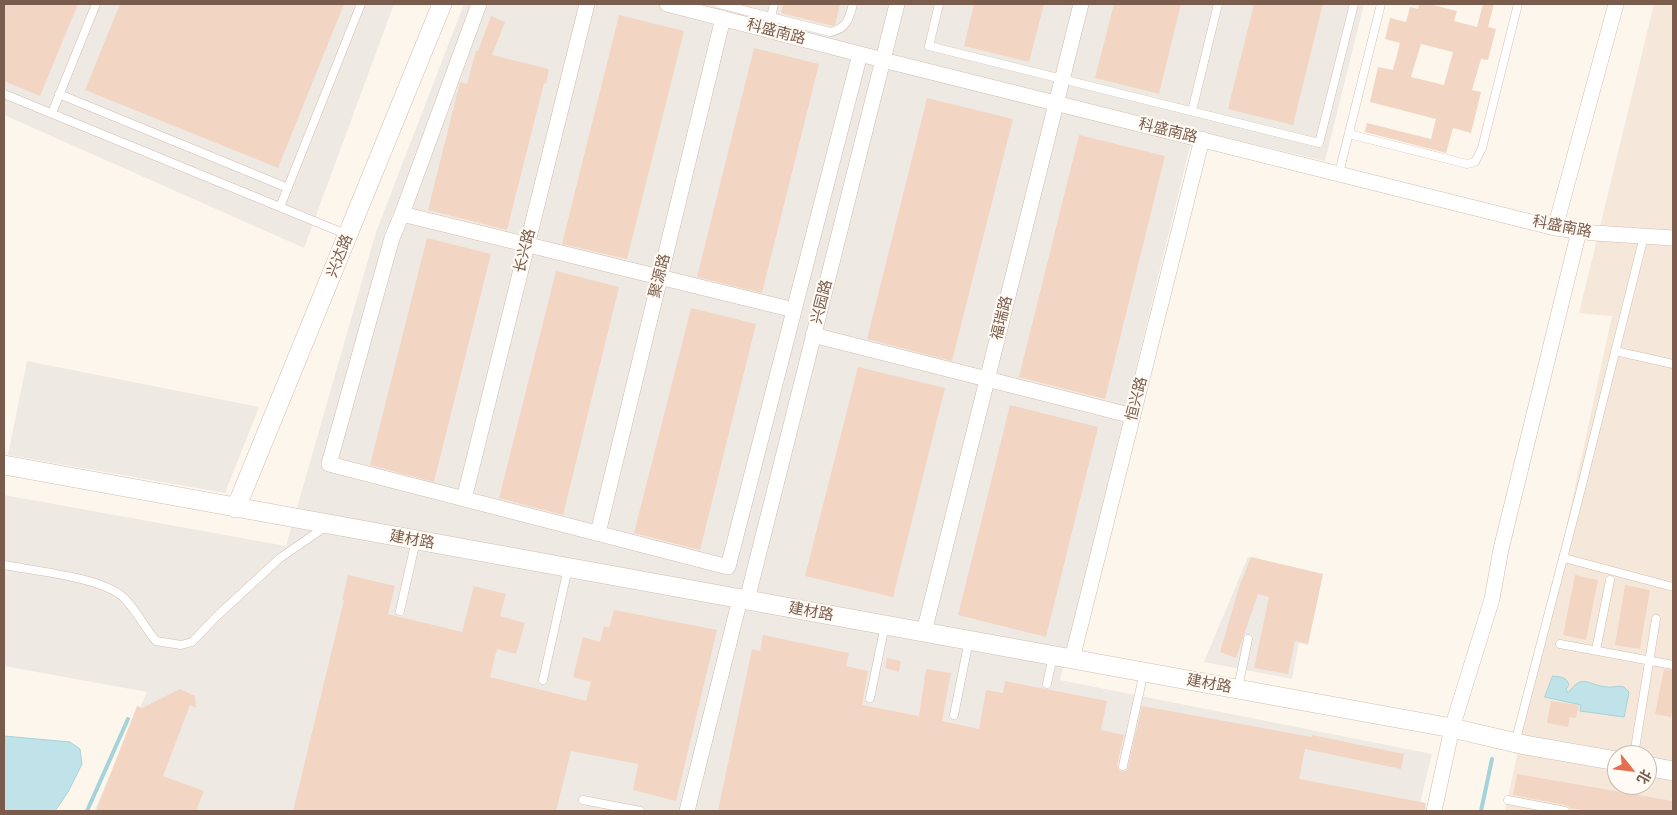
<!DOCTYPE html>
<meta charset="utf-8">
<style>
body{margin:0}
#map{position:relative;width:1677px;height:815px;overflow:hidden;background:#fdf6ec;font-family:"PT Sans Narrow","Noto Sans SC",sans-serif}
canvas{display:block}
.frame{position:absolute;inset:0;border:5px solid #7a5c4d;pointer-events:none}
.north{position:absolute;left:1607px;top:745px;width:50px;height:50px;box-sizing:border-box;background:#fffaf3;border:1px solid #cabbb1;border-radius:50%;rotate:119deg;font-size:14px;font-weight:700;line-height:20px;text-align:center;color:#7a5c4d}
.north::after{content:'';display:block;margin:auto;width:18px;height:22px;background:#e76f51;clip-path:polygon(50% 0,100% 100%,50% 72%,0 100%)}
</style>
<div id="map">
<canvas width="1677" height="815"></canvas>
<div class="frame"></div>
<div class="north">北</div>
</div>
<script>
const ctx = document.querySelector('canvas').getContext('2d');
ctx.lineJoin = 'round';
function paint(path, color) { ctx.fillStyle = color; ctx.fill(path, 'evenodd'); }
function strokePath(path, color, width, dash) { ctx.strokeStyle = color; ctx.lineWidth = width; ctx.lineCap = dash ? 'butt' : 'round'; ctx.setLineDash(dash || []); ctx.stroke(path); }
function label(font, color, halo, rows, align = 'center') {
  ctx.font = font + ' "PT Sans Narrow","Noto Sans SC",sans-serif'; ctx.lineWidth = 4; ctx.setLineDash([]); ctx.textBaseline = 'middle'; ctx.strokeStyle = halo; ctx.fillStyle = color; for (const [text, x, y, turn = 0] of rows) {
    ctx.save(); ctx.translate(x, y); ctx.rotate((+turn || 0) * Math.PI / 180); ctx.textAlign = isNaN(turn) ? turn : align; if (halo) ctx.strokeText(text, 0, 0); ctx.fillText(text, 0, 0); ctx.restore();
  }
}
paint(new Path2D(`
 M1654,4h19v807h-168l107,-495 -33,-3zM1617,755h30v30h-30z`), '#f5e8da');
paint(new Path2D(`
 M4,4h390l-90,244 -300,-133z
 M464,4h900l-39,157 -131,-31 -134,550 372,74 -14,57h-1324l53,-119 -143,-26v-171l282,51 90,-314z
 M27,361l232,46 -34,86 -217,-38z
 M1248,557l75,17 -15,71 -9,-2 -7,36 -88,-17z`), '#efe9e4');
const water = new Path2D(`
 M1553,676c7,1 14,1 16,9l-3,4 2,4c15,-21 20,-7 40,-6 5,1 10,-2 16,0l5,5 -5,25 -44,-6 1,-6 -36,-8z
 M4,736l66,6 10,7 2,15 -14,28 -13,19h-51z`);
paint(water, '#bfe3e8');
strokePath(water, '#a5d3da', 1);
strokePath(new Path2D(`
 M87,811l41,-92
 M1481,811l11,-52`), '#a5d3da', 4);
paint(new Path2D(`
 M4,4h74l-38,92 -36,-15z
 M120,4h224l-66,164 -193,-78z
 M783,4h57l-5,21 -2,1 -52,-13z
 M974,4h70l-15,58 -65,-16z
 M1114,4h67l-22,90 -64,-16z
 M1254,4h69l-30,121 -65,-16z
 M1419,4h10l28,7 -3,10 23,6 6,-23h11l-6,23 8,2 -8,31 -7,-1 -9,31 9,2 -10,41 -18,-5 -7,25 -81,-21 2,-9 64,16 5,-20 -66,-17 8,-35 15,3 7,-27 -15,-4 5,-21 16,4 4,-15 8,2zM1421,44l32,8 -9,33 -33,-8z
 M619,15l65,16 -57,228 -65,-15z
 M491,16l14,6 -13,33 57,14 -3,15 -2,-1 -37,147 -79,-20 32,-128 7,2 9,-33h2z
 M754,48l65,16 -57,229 -65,-16z
 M927,98l86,21 -61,242 -85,-22z
 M1079,135l86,21 -60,243 -86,-22z
 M427,238l64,16 -57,228 -64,-17z
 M556,271l63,16 -56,228 -64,-17z
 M691,308l65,16 -56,226 -66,-17z
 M858,367l87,21 -52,209 -88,-21z
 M1010,405l88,22 -52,210 -88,-22z
 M1251,557l72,17 -15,70 -13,-3 -7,33 -34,-6 15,-71 -11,-3 -22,64 -16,-6 20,-68z
 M348,575l47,11 -7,28 74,18 12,-46 32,8 -6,22 25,7 -9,31 -19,-5 -7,28 96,24 5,-19 -18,-5 10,-40 17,5 4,-16 5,2 5,-18 103,20 -41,171 -43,-11 5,-26 -67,-13 -15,60h-263l51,-211h-2z
 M1575,575l23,5 -12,60 -23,-5z
 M1625,585l25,5 -10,59 -25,-4z
 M763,635l86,18 -3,13 22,5 -6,34 57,11 7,-47 25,4 -9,48 37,8 7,-39 17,3 2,-12 102,20 -6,29 23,5 -7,30 2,5 3,2 5,-2 1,-3 14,-61 170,31v-2l92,19 -3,15 -96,-20 -6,30 127,24 -1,8h-707l34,-162 8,2z
 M887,658l14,3 -2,11 -14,-4z
 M1664,669l9,1v37l-2,10 -16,-3z
 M180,689l15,7 1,12 -6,-3 -27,71 41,15 -8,20h-100l41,-105 5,2z
 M1551,701l28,4 -3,13 -6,-1 -2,10 -21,-4z
 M1517,774l156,27v10h-86l-17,-3 -4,-3 -53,-10z`), '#f3d5c3');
const service = new Path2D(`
 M719,4l111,28c17,-3 19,-13 23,-28
 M939,4l-10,42 390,97 35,-139
 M771,17l3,-13
 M4,94l344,141
 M59,94l229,94
 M1192,111l26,-107
 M52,113l44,-109
 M1349,134l118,30 8,-2 7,-14 36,-144
 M1339,173l42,-169
 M280,207l81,-203
 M1615,351l58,13
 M1564,558l109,29
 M4,565c31,6 96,12 119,32 13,12 21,30 33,44l25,4 11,-3 26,-27 62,-57 45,-31
 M400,611l16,-71
 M1560,644l113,21
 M1596,650l14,-70
 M543,680l25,-112
 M1047,684l6,-28
 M1238,688l10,-49
 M870,698l15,-73
 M954,715l15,-75
 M1515,743l66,-254 63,-253
 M1634,755l22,-136
 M1123,766l21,-94
 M583,800l57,11
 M1508,800l57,11`);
const minor = new Path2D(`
 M479,4l-77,210 392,96
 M667,4l216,56 672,168 39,5 79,5
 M402,214l-10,24 -63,226 399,103 132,-513
 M1555,228l61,-224
 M813,335l320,81
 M464,499l123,-495
 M598,533l125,-515
 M747,600l150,-596
 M924,632l157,-628
 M1072,659l130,-520
 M687,811l53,-212
 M1434,811l18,-83 40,-129 9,-50 78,-318`);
const tertiary = new Path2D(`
 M4,465l1448,263 73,17 92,16
 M236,508l206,-504
 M1647,766l26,5`);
strokePath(service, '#d1beb0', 9);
strokePath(minor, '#d1beb0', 16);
strokePath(tertiary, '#d1beb0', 20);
strokePath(service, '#fff', 8);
strokePath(minor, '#fff', 15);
strokePath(tertiary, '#fff', 19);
label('15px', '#7a5c4d', '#fffaf3', [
 ["科盛南路",776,32,15],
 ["科盛南路",1168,131,14],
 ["科盛南路",1562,227,11],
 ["长兴路",525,251,-76],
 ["兴达路",340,256,-68],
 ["聚源路",660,276,-76],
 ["兴园路",822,302,-76],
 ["福瑞路",1002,318,-76],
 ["恒兴路",1137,399,-76],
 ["建材路",412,540,10],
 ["建材路",811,612,10],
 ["建材路",1209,684,10]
]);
</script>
